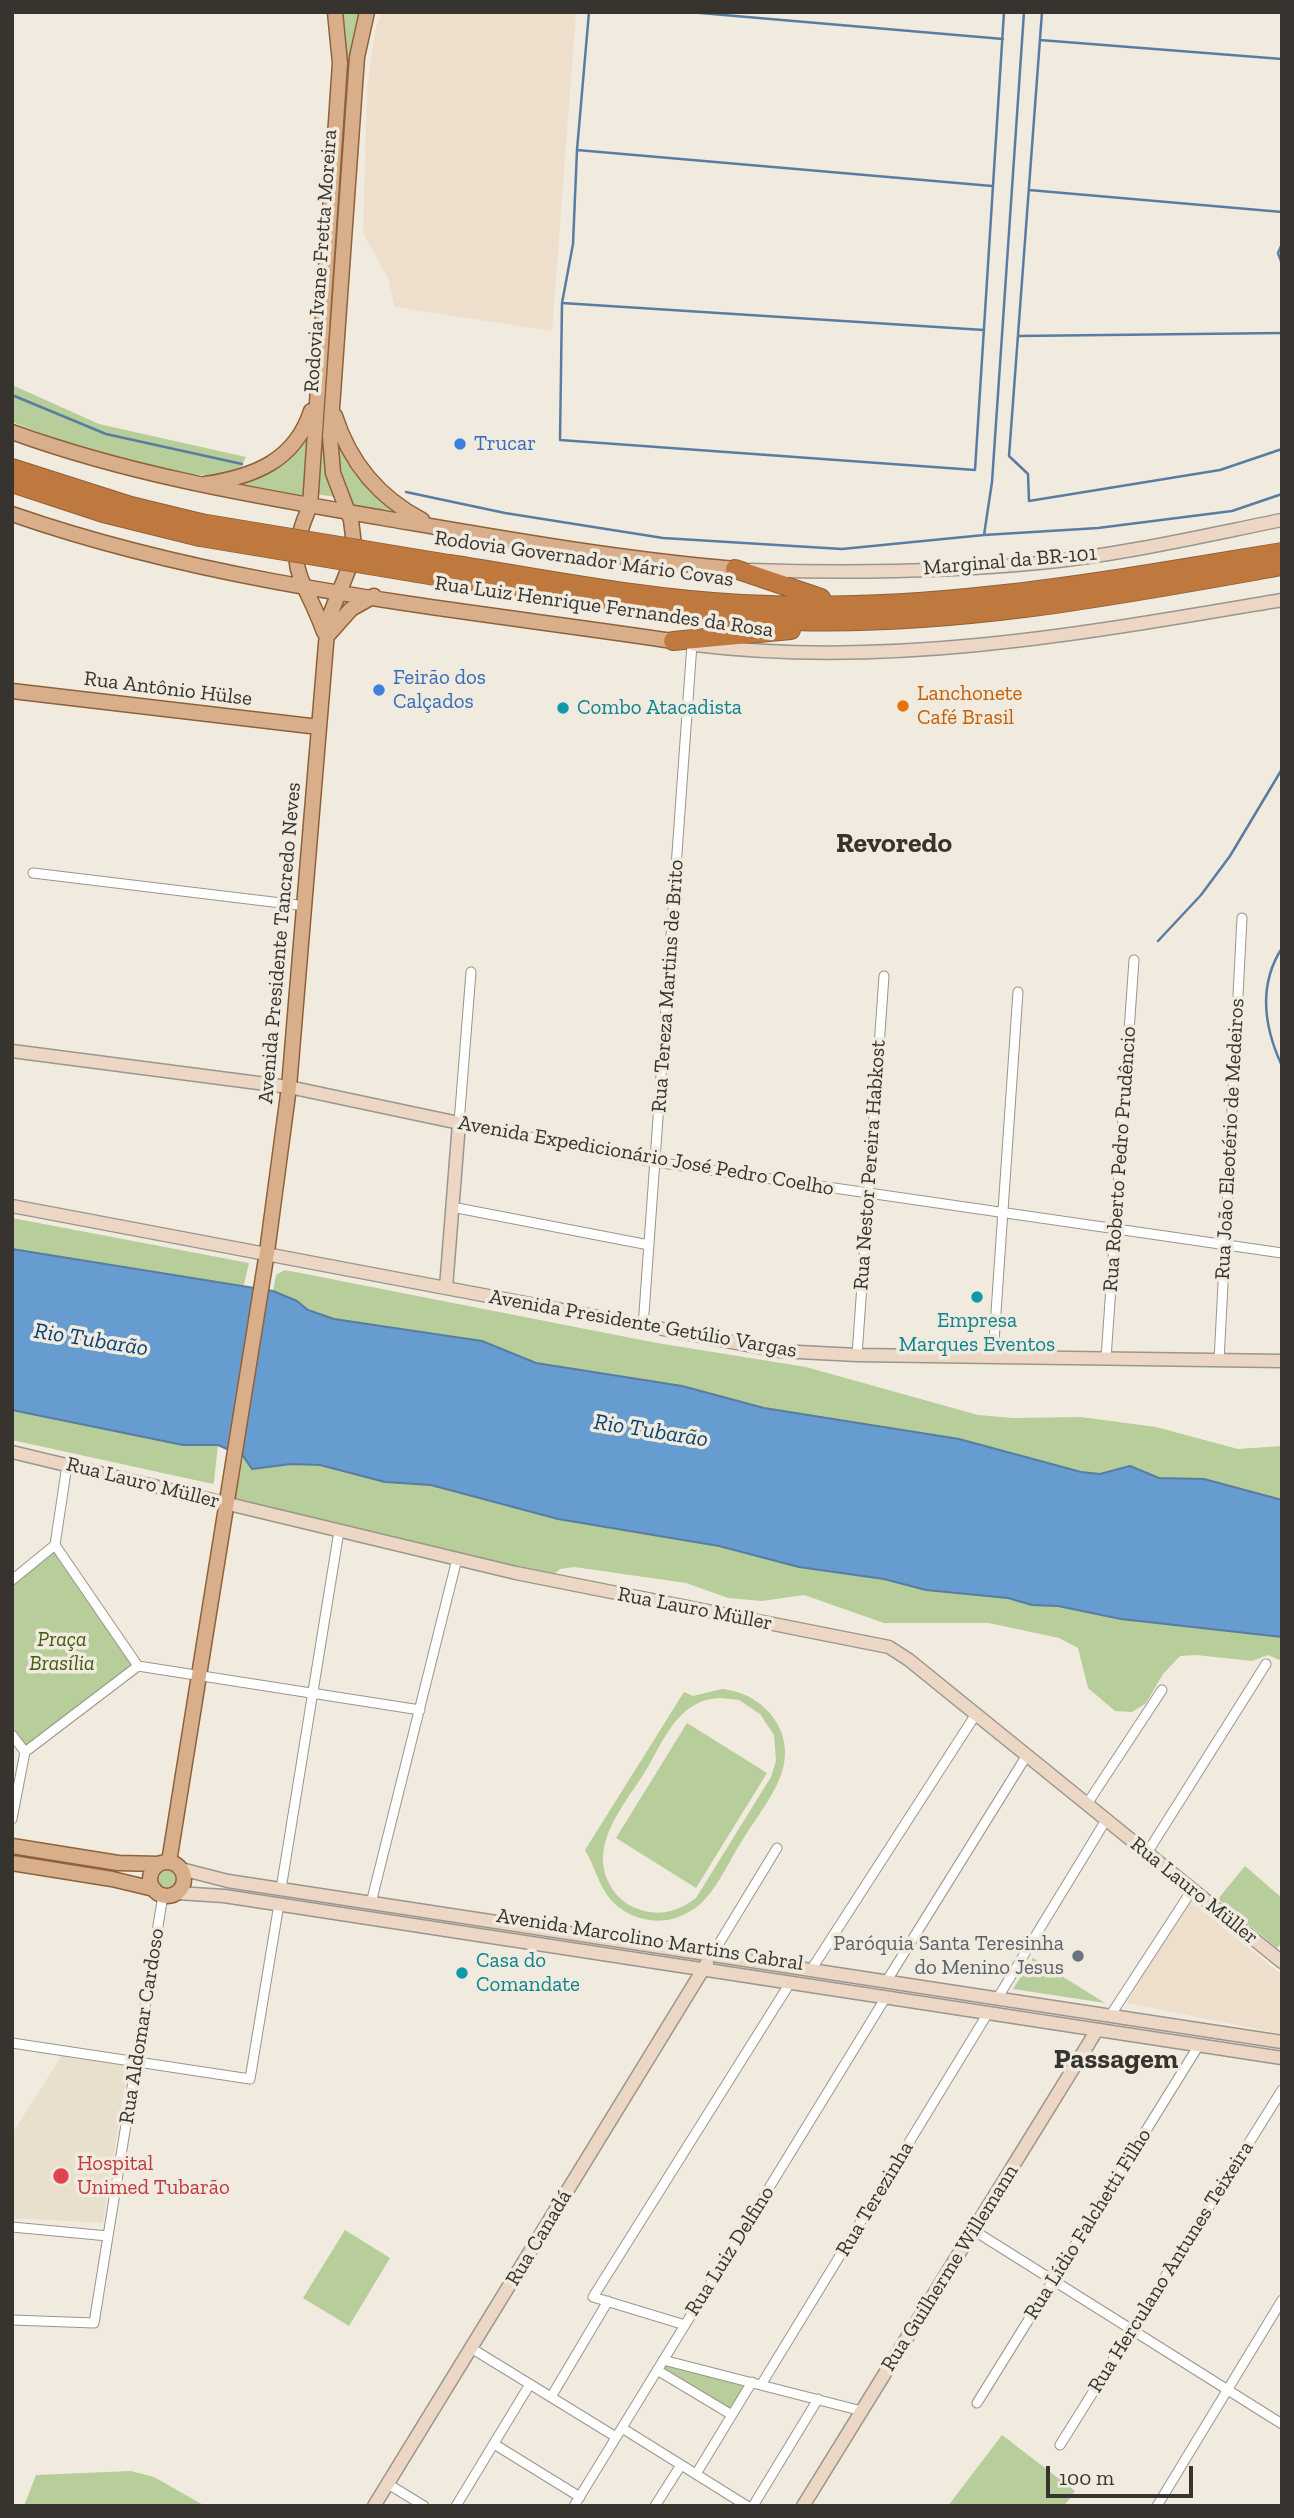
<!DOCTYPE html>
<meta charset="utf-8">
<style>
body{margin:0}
#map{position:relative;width:1294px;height:2518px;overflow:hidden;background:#f0ebde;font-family:"Zilla Slab",serif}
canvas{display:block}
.frame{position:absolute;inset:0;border:14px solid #373430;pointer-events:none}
.scale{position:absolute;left:1046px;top:2466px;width:147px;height:32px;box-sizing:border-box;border:4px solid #373430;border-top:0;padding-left:9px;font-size:21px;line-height:24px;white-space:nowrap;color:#373430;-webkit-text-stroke:5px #f0ebde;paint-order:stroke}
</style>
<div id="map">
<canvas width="1294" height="2518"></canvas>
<div class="frame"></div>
<div class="scale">100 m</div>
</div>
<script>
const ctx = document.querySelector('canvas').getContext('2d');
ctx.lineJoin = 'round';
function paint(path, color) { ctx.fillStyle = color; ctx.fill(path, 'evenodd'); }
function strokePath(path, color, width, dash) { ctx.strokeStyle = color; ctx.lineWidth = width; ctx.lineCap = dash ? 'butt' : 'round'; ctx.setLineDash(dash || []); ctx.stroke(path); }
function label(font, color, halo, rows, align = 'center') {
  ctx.font = font + ' "Zilla Slab",serif'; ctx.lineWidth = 7; ctx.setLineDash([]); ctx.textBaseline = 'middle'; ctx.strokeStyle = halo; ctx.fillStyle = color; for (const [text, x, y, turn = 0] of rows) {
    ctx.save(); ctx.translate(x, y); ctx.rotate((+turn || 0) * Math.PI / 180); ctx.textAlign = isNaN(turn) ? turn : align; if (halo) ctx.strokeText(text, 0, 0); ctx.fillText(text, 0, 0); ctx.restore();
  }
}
paint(new Path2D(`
 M62,2055l66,10 -25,158 -91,-5v-84z`), '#e8e0cd');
paint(new Path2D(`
 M382,12h194l-24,319 -157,-24 -7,-29 -25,-45 4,-144 8,-59z
 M1189,1900l93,75v59l-156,-31z`), '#eedfcc');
paint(new Path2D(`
 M341,12h22l-13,65 -26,362 12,58 -21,-3z
 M12,385l87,39 147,33 -7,15c-62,15 -168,-28 -227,-50z
 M311,434l-5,63 -66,-13c32,-9 50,-25 71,-50z
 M338,440l67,76 -51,-8 -13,-22z
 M12,1218l237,45 -6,25 -231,-39z
 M285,1270l372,73 149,24 172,48 35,3 68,-1 75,10 82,22 44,-3v54l-78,-21 -45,-1 -29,-12 -30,8 -19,-2 -122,-33 -195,-31 -82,-22 -146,-23 -54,-22 -148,-22 -26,-9 -11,-9 -24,-10 3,-16z
 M12,1410l171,35h35l-4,36 -1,3 -201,-44z
 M243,1456l9,13 39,-5 29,1 65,17 46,3 127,34 161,27 80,21 85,12 42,11 82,8 24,7 26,1 63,13 161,18v24l-14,-6 -16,6 -56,-6 -16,1 -17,18 -17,29 -14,9 -17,-1 -27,-23 -10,-40 -19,-10 -70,-15h-105l-80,-28 -42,6 -34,-3 -42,-15 -112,-16 -14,2 -7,6 -94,-19 -222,-56 -2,-3z
 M54,1551l78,114 -107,81 -13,-20v-141z
 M722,1689c42,4 75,43 59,86 -9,24 -28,47 -41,69 -15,24 -28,58 -55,70 -20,11 -46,8 -65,-6 -20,-14 -23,-38 -35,-58l99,-158 9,4zM721,1698l18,2 21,14 14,21 2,26 -5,16 -75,121c-16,12 -35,19 -55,12 -14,-4 -26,-14 -32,-27 -20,-39 16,-79 36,-111 12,-20 23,-47 42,-62 10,-8 22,-12 34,-12z
 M687,1723l80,50 -71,115 -80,-50z
 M1245,1866l37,32v44l-5,6 -59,-49z
 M157 1879a10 10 0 1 1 20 0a10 10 0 1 1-20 0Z
 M1033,1958l72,45 -92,-14z
 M345,2230l45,28 -41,68 -46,-28z
 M666,2363l80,21 -16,27 -68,-41z
 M1002,2435l73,56 -11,15h-116z
 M131,2471l23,6 51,29h-181l12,-31z`), '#b7cd9a');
const water = new Path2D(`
 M12,1249l261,42 24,10 11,9 26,9 148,22 54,22 146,23 82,22 195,31 122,33 19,2 30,-8 29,12 45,1 78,21v137l-161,-18 -63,-13 -26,-1 -24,-7 -82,-8 -42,-11 -85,-12 -80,-21 -161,-27 -127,-34 -46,-3 -65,-17 -29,-1 -39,5 -9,-13 -25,-11h-35l-171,-35z`);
paint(water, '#679cd1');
strokePath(water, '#597da1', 2);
strokePath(new Path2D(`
 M589,12l-12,138 -4,94 -11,59 -2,137 415,30 29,-458
 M689,12l314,27
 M1042,12l-33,444 19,18 1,27 191,-31 62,-21
 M1040,40l242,19
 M577,150l415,36
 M1029,190l253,22
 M1282,244l-4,9 4,11
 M562,303l422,27
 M1018,336l264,-3
 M12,395l94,39 136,30
 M406,492l99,21 158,25 179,11 142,-14 114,-7 134,-17 50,-17
 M984,535l8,-53 32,-470
 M1158,941l43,-46 29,-39 52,-87
 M1282,948c-24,37 -18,79 0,118`), '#597da1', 2.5);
const street = new Path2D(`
 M33,873l273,33
 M471,972l-12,151 196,39 627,91
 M452,1207l197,38
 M643,1327l49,-683
 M857,1355l27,-379
 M993,1356l25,-364
 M1106,1358l28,-398
 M1219,1361l23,-443
 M55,1545l83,121
 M55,1545l12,-80
 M12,1580l43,-35
 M138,1666l282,44
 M12,1735l13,17
 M25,1752l113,-86
 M1087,1804l75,-114
 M12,1819l13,-67
 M1147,1853l119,-189
 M281,1889l58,-358
 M371,1903l86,-344
 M712,1955l65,-107
 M811,1970l165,-256
 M886,1982l141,-227
 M997,1999l109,-179
 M1110,2016l82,-126
 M12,2043l238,36 29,-175
 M12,2227l96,9
 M973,2230l309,194
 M12,2320l82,3 69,-428
 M685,2325l-92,-28 197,-314
 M471,2348l145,89
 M663,2360l199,51
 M657,2370l75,45
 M761,2385l227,-372
 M551,2397l57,-96
 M977,2403l222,-358
 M622,2428l125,78
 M494,2444l86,53
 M1060,2445l222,-355
 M696,2474l56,-92
 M388,2484l36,22
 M456,2506l74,-122
 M574,2506l312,-509
 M655,2506l26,-41
 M753,2506l65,-107
 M1157,2506l125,-206`);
const secondary = new Path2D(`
 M751,570c95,3 193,2 288,-7 82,-8 163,-27 243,-43
 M695,645c198,24 392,-12 587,-45
 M12,1051l277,36 170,36 -13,165
 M12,1206l767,145 78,4 425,6
 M12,1452l504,121 373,74 20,13 373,302
 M181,1869l47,12 1054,161
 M177,1893l47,3 1058,162
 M374,2506l333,-543
 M803,2506l294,-476`);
const primary = new Path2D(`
 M335,416c15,47 43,81 87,104
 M12,432c121,44 245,64 371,86 117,20 234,41 352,51
 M205,484c48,-7 90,-23 106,-73
 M12,514c212,74 440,94 661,127
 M324,632c-20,-57 -43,-61 -14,-126l30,-443 -5,-51
 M327,636l24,-27 23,-13
 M12,691l307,36
 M12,1846l106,17 41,1
 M169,1862l98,-610 22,-165 39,-467 27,-67 -4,-33 -18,-47 -3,-37 27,-379 10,-45
 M150 1879a17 17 0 1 1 34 0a17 17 0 1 1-34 0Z
 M12,1863l100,16 42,10`);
const highway = new Path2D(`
 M12,468l119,38 70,17
 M12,483l91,30 97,24
 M449,564c97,15 194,35 293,40 185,10 358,-22 540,-52
 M735,569l86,29
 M447,578c115,18 230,39 346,43 165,5 327,-26 489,-55
 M673,641l118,-11`);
strokePath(street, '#9b968b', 11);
strokePath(secondary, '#9b968b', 15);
strokePath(primary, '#8f6139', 17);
strokePath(highway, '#8f6139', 20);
strokePath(street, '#fff', 9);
strokePath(secondary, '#ecd7c5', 12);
strokePath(primary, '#d9af8b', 14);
strokePath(highway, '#bf793e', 18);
const highwayBridge = new Path2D(`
 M201,523l248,41
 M200,537l247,41`);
strokePath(highwayBridge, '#8f6139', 20, []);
strokePath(highwayBridge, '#bf793e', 18);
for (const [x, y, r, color] of [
 [460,444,7,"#3f7fe0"],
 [379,690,7,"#3f7fe0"],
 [903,706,7,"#e8710a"],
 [563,708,7,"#0f9aa8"],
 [977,1297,7,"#0f9aa8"],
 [1078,1956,7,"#6b7280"],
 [462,1973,7,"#0f9aa8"],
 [61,2176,9,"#e0444e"]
]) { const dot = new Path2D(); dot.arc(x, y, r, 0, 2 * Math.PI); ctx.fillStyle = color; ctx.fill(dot); strokePath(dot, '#f0ebde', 2.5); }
label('21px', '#373430', '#f0ebde', [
 ["Rodovia Ivane Fretta Moreira",321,261,-86],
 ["Rodovia Governador Mário Covas",584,559,8],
 ["Marginal da BR-101",1010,561,-5],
 ["Rua Luiz Henrique Fernandes da Rosa",604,607,8],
 ["Rua Antônio Hülse",168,689,7],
 ["Avenida Presidente Tancredo Neves",280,943,-85],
 ["Rua Tereza Martins de Brito",668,986,-86],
 ["Rua João Eleotério de Medeiros",1230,1139,-87],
 ["Avenida Expedicionário José Pedro Coelho",646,1156,10],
 ["Rua Roberto Pedro Prudêncio",1120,1159,-86],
 ["Rua Nestor Pereira Habkost",870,1165,-86],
 ["Avenida Presidente Getúlio Vargas",643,1324,10],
 ["Rua Lauro Müller",143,1483,14],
 ["Rua Lauro Müller",695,1609,11],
 ["Rua Lauro Müller",1194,1891,39],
 ["Avenida Marcolino Martins Cabral",650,1940,9],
 ["Rua Aldomar Cardoso",142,2026,-81],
 ["Rua Terezinha",875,2199,-59],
 ["Rua Lídio Falchetti Filho",1088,2224,-58],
 ["Rua Canadá",539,2238,-59],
 ["Rua Luiz Delfino",730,2251,-58],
 ["Rua Herculano Antunes Teixeira",1171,2267,-58],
 ["Rua Guilherme Willemann",950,2268,-58]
]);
label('21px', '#366cbe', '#f0ebde', [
 ["Trucar",474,444],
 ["Feirão dos",393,678],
 ["Calçados",393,702]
], 'left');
label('21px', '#c56008', '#f0ebde', [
 ["Lanchonete",917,694],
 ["Café Brasil",917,718]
], 'left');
label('21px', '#0d838f', '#f0ebde', [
 ["Combo Atacadista",577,708],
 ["Empresa",977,1321,"center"],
 ["Marques Eventos",977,1345,"center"],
 ["Casa do",476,1961],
 ["Comandate",476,1985]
], 'left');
label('italic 21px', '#435b11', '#f0ebde', [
 ["Praça",62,1640],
 ["Brasília",62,1664]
]);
label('21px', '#5b616d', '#f0ebde', [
 ["Paróquia Santa Teresinha",1064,1944],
 ["do Menino Jesus",1064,1968]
], 'right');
label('21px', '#be3a42', '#f0ebde', [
 ["Hospital",77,2164],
 ["Unimed Tubarão",77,2188]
], 'left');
label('italic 23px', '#064475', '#f0ebde', [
 ["Rio Tubarão",91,1340,9],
 ["Rio Tubarão",651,1431,9]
]);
label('bold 28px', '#373430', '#f0ebde', [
 ["Revoredo",894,844],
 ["Passagem",1116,2060]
]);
</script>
